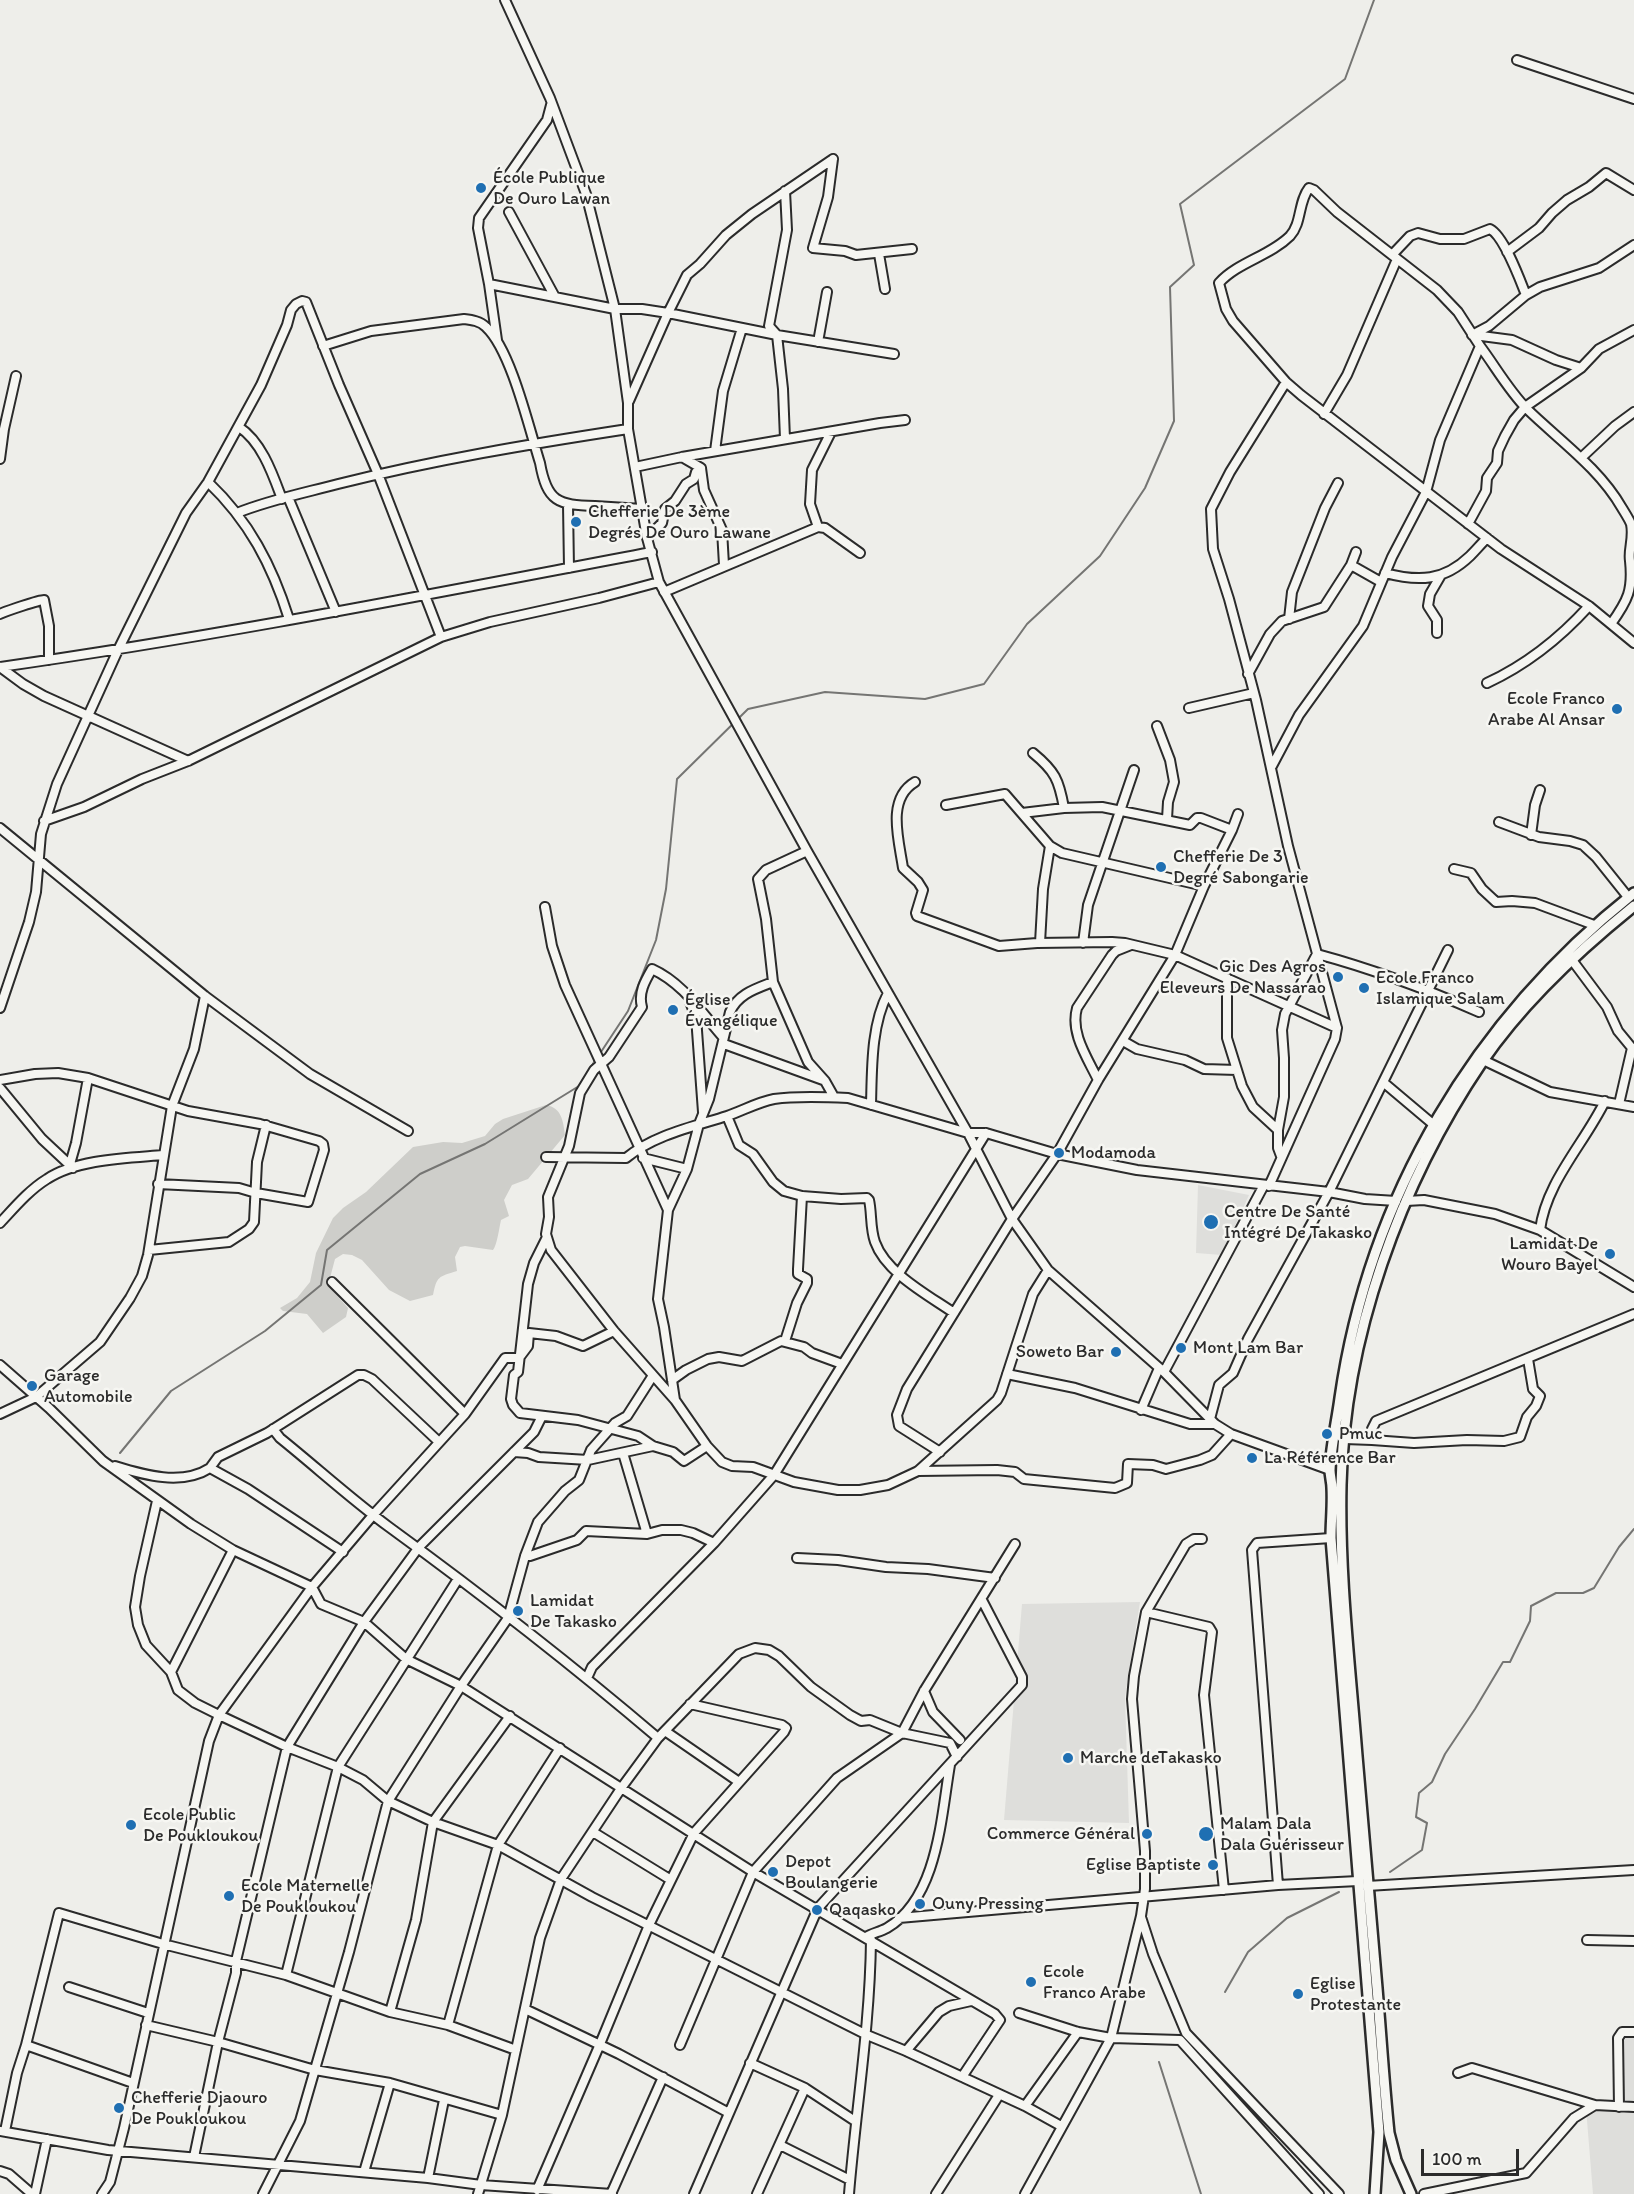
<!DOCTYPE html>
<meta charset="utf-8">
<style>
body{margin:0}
#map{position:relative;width:1634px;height:2194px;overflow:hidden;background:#eeeeea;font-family:Itim,sans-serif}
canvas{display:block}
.scale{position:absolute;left:1421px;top:2149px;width:98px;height:27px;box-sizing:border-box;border:3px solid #2b2b2b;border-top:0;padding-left:8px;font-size:18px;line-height:21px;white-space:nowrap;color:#2b2b2b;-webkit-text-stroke:4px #f6f6f2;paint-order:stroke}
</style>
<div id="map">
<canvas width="1634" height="2194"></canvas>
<div class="scale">100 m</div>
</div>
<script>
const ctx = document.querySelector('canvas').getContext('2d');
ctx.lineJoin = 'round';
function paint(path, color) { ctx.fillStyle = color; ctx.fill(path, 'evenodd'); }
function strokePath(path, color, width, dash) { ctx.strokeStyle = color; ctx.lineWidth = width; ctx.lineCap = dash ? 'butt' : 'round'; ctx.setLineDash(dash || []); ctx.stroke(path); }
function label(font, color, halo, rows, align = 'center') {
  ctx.font = font + ' Itim,sans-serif'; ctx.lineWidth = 5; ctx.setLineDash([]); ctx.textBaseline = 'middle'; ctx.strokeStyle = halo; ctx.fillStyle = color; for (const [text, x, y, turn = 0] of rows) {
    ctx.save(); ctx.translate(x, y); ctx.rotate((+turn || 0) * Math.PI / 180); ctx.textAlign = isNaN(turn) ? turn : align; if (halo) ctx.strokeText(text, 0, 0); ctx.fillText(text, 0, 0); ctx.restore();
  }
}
paint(new Path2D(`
 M1198,1185l51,10 -27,60 -26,-2z
 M1140,1602l-15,95 4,126 -125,-3 18,-216z
 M1620,2037h14v68h-12z
 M1586,2108l48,1v85h-41z`), '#dededb');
paint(new Path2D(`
 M546,1105c16,3 17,16 19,30l-37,44 -16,6 -8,15 5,16 -8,4c-2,9 -4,25 -8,30l-28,-4 -5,1 -5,10 2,14c-19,6 -20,5 -24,24l-23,6 -21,-11 -27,-30 -10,-5 -9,-1 -8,5 -5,19 2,12 16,18 -2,9 -23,16 -16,-19 -24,-3 -3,-3 17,-10 13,-16 6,-29 17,-35 10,-10 23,-16 47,-45 30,-5 19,1 23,-7 10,-12 8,-5z`), '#cececa');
strokePath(new Path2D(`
 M599,1055l29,-44 28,-71 10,-51 11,-110 71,-70 77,-17 100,7 59,-15 43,-60 73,-68 45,-68 29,-67 -4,-134 24,-22 -14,-61 165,-125 29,-79
 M120,1453l51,-62 94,-60 56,-46 6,-35 93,-76 65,-30 94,-58 17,-27
 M1390,1872l32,-22 5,-27 -11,-6 3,-24 13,-11 13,-28 30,-45 28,-47h7l20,-41 1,-15 25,-13h27l11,-5 25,-41 15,-18
 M1225,1992l23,-40 39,-34 52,-26
 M1159,2062l42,132`), '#757573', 2);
const minor = new Path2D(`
 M505,0l45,98 36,96 29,115 13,94v26l19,109 12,44 148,269 161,282 44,86 36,51 116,102 51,52 16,10 99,36
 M1517,60l117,39
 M551,105l-4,15 -68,98 -1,10 11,56 126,25h27l26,4 109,22 117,19
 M833,159l-5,38 -15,51 32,3 11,4 56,-6
 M509,212l46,85
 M1507,252l32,-24 13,-15 15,-13 22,-13 17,-14 28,17
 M879,254l6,35
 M1392,255l18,-19 8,-3 22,6h24l26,-10c14,7 30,51 36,66
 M489,284l8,56
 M1472,335l17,-9 37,-31 14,-8 59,-19 35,-23
 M1474,335l38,5 44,20 25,8
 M818,342l9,-50
 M323,346l48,-15 93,-12c8,1 16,2 22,8 25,23 43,101 54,136 7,39 18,42 55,43 15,1 31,2 47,3
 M1480,346c15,20 29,45 47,63 33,32 72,59 95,99 3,5 7,11 9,16 3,15 -3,25 -1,37 3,29 -2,39 -19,63
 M629,401l39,-88 19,-38 13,-11 26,-29 26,-21 81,-55
 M1324,414l23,-39 50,-116
 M239,427c23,15 34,48 43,72
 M785,439l-2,-50 -6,-54 -8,-9 18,-96 -2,-39
 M715,451l8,-60 19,-63
 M682,457l19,11 3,22 18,40 2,35
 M1581,458l34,-32 19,-14
 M0,459l4,-30 12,-53
 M635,467l47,-10 198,-34 25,-3
 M208,482c41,39 64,83 81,137
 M288,497l48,115
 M568,505l1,63
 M237,513c32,-13 67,-20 101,-29 96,-24 192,-40 290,-55
 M1468,524l18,-33 1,-13 10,-15 1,-12 7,-15 9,-16 11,-13 56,-39 18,-19 35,-19
 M818,527l-8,-23 2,-34 19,-38
 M647,538l15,-15 3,-14 10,-8 11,-17 8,-5 2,-7 5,-4
 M1351,565l30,17
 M1385,573c34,9 59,8 85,-17 6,-6 11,-12 17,-18
 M664,592l154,-65 7,1 35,25
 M0,614c6,-3 39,-14 44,-14l5,26v34
 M1289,619l3,-27 33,-84 13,-25
 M1437,633v-13l-9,-14 2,-12 11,-19
 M0,667c219,-31 435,-74 652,-115
 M0,667l23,17 21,12 144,65
 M1248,674l22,-40 12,-13 42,-14 27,-42 5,-13
 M1487,683c39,-18 73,-45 102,-77
 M1189,708l65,-15
 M1157,726l13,34 4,22 -6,20 -1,17
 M1033,753c22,18 26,27 31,55
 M1272,766l27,-51 64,-89 29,-69 34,-65 14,-52 40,-94 -22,-34 -21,-22 -100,-78 -23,-22 -5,-2c-11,14 -7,35 -19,48 -20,20 -52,26 -71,47l7,26 7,12 53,61 15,13 200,154 88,57 45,37
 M915,782c-29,17 -16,58 -12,86l15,14 5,8 -7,23 1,3 82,30 38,-3 75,-1 13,1 50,12 162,73
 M946,805l59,-11 45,52 12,7 142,33
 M1022,813l42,-5 38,-1 88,18 7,-7h4l31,12
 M44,821l40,-14 58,-28 46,-18 253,-124 49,-15 109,-24 60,-16
 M1499,822l40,15 31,4 13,4 13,12 32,40
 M0,828l205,168 105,78 98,57
 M1531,835l4,-30 5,-15
 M807,851l-41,19 -8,9 8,40 7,63 35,80 17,19 9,16
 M1454,869l17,4 11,16 14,13 16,-1 23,2 59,22
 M545,907l7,39 13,39 103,225
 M1040,943l3,-54 7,-43
 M1083,943l5,-38 46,-135
 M1572,960l35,47 11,24 14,17 -13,56
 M1227,978v60l15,48 11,21 25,23v18l3,8
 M773,982c-18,7 -35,12 -43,30l-21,87 -10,25 -12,45 -19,41 -10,89 6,28 11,73 32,46 15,16 10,4 21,1 41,15 44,8h22l28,-5 30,-14 79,-71 4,-7 32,-99 15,-24
 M690,1002l6,15 7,95
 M0,1008l29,-86 7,-30 5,-58 16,-50 61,-134 68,-137 22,-31 53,-97 26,-60 4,-15 5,-6 6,-3 4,1 33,83 39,89 63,163
 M1123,1041l14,8 48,11 19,9 33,1
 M724,1044l99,36
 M1483,1060l67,32 84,15
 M0,1080l35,-6 23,-1 30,5 100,33 72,13 59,17 4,3 1,6 -16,52 -52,-9 -17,-5 -81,-4
 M1098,1080c-11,-23 -28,-47 -21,-72l35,-53 4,-4 15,-6
 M1383,1082l51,43
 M0,1088l42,51 31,29
 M871,1105c1,-36 0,-80 17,-112
 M727,1116l12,29 14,9 20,28 11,9 18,5 39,3 26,-1 2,2c3,13 1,28 6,42 11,31 53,53 79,71
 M1278,1130l6,-33v-39l-2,-28 3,-16 32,-60c56,15 109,35 162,58
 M546,1157l80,1c28,-23 66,-31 101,-42 15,-5 31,-14 47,-17 21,-3 53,-2 74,-1l120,35h18l71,21 80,16 192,22 36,7 31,2
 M643,1158l44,11
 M70,1164l6,-21 12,-65
 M1269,1186l66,-147 2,-11 -49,-182 -32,-146 -27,-101 -16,-50 -2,-40 19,-37 56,-90
 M1406,1201l18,-1 71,14 45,16 94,57
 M0,1223c14,-15 29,-33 47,-44 30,-20 81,-21 116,-24
 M1540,1230c6,-48 44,-86 65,-129
 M546,1239l-12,24 -6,21 -10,88 -4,3 -3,24 2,6 7,8 58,7 60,16 15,10 20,6 11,9 23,-15
 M149,1250l80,-8 20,-13 5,-7 3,-60 9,-37
 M332,1282l133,132
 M785,1341l12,-38 10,-20v-4l-9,-5v-5l4,-73
 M0,1365l49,43 54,53 88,63 42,26 79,37 9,17 43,18 42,37 55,27 292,186 242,142 5,6 -38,57
 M1164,1372l100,-187
 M1007,1374l68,14 115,36h25
 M672,1380l14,-10 22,-11 11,-2 23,4 39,-20 23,6 8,6 30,11
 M675,1400l-61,-69 -63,-81 -5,-16 3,-17 -1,-20 21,-51 11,-53 14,-23 15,-13 33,-50c-4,-14 3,-26 10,-38 31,14 49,43 71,68
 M1141,1410l18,-42
 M0,1414l36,-17 64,-55 30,-44 12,-22 6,-21 24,-149 22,-57 11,-53
 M1210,1419l9,-34 14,-12 15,-34 81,-147 119,-242
 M273,1429l7,9c36,29 71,61 109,89 92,67 182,137 269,211l-36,49 -61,92 -21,59 -38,177 -24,79
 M1345,1439l27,1v-11l4,-8 258,-107
 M1372,1440l42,3 53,-3 37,1 16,-4 7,-20 9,-11 4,-10 -7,-7 -5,-30
 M514,1452l14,1 11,4 49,3 65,-14
 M940,1452l-41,-26 -2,-11 10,-26 105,-170 45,-65 41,-74 77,-125 29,-69 28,-56 6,-16
 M623,1453l24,81
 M115,1466c29,9 67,20 95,2l38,21 95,63
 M210,1468l8,-11 49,-24 91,-58h6l8,4 67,63
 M918,1471l79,-1 18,2 9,7 91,9 12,-5 1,-19 25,1 13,4 34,-9 12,-5 19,-21
 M157,1501l-17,75 -5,31 3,18 8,20 25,27 7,18 17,13 24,12 68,32 51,20 25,13 25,21 45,21 65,23 94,52 275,138 39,16 119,55 53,-74
 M525,1556h5l47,-16 9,-9 61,3 15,-4h19l12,3 21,10
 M797,1558l41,2 48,7 42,2 67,9
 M1146,1612l63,15 3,5 -8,63 20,195
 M171,1672l62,-122
 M587,1678l5,-11 122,-124 60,-68 212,-342
 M924,1691l9,21 27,28
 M665,1731l74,51
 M658,1738l81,-84 16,-6 14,2 10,6 32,31 39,28 11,6 9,-1 32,13 22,-42 91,-147
 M593,1832l78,48
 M1278,1885l-26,-335 5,-7 74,-5
 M1367,1886l267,-16
 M1141,1917l12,37 33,79 153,161
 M899,1918l379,-33 80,-4
 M866,1937c6,-4 14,-5 21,-9 51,-30 54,-111 63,-163
 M1587,1940l47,1
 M286,1975l52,-208 120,-188
 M69,1987l79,26
 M525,2009l94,45 110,59
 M390,2012l26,-92 17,-98 77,-106
 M1019,2013l59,19 33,6 69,2 139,154
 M146,2025l72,17 97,28 75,13 112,32
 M448,2025l50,-180 62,-97
 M26,2045l33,-132 104,31 123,31 104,37 58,13 68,25
 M680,2045l73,-173 84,-94 65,-45 48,10 7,14
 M906,2051l33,-39 10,-6 22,-5
 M750,2063l55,25 50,33
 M1458,2073l14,-5 123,37
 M1025,2106l36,20
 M1619,2107l-1,-69 4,-6h12
 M0,2131l108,19 320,28 53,7 131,9
 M5,2131l12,-58 9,-28 107,38
 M780,2145l70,35
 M194,2157l24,-115 18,-69v-12l51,-214 77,-125 55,-75 115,-115 8,-16
 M0,2171l9,3 23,20
 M364,2172l26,-89
 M428,2178l16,-78
 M537,2190l63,-146 49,-119 45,-92 90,-101 2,-4 -4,-3 -92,-21
 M35,2194l12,-55
 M102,2194l8,-12 14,-54 85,-387 10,-26 93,-128 62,-73 91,-100 40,-56h14l9,-12 1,-13 27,3 27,10 31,-15
 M263,2194l37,-73 49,-169 39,-151 73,-115 47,-68 17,-62 13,-34 27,-31 14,-11 12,-30 24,-27 12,-7 25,-39
 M611,2194l52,-117
 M694,2194l124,-286 204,-223v-8l-40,-77
 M757,2194l48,-106
 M849,2194c7,-85 21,-168 22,-254
 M936,2194l63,-99
 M1025,2194l86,-156 30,-122 4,-27v-38l-13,-152 2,-23 12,-64 40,-68 8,-5h8
 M1424,2194l102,-21 48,-55 21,-13 39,2`);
const major = new Path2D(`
 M1375,2194l4,-62 -48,-594c0,-17 2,-33 1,-50 0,-6 -2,-12 -2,-18 1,-24 7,-49 10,-72 29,-202 135,-379 294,-505
 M1411,2194l-15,-34 -7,-27c-5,-48 -8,-97 -12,-145 -7,-77 -14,-154 -20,-232 -7,-90 -18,-180 -16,-271 3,-147 59,-302 141,-423 41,-60 96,-111 152,-156`);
strokePath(minor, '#2b2b2b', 12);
strokePath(major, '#2b2b2b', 14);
strokePath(minor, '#f6f6f2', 8);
strokePath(major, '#f6f6f2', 9);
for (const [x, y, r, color] of [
 [481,188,6,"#1f6fb2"],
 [576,522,6,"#1f6fb2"],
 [1617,709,6,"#1f6fb2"],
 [1161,867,6,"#1f6fb2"],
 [1338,977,6,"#1f6fb2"],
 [1364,988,6,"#1f6fb2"],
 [673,1010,6,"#1f6fb2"],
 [1059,1153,6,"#1f6fb2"],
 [1211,1222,8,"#1f6fb2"],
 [1610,1254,6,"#1f6fb2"],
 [1181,1348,6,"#1f6fb2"],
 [1116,1352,6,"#1f6fb2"],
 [32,1386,6,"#1f6fb2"],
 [1327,1434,6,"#1f6fb2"],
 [1252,1458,6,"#1f6fb2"],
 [518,1611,6,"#1f6fb2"],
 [1068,1758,6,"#1f6fb2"],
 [131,1825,6,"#1f6fb2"],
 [1147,1834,6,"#1f6fb2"],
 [1206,1834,8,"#1f6fb2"],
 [1213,1865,6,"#1f6fb2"],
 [773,1872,6,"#1f6fb2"],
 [229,1896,6,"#1f6fb2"],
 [920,1904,6,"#1f6fb2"],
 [817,1910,6,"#1f6fb2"],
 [1031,1982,6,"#1f6fb2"],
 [1298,1994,6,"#1f6fb2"],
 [119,2108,6,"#1f6fb2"]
]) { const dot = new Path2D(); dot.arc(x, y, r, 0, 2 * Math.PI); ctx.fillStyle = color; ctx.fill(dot); strokePath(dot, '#f6f6f2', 2); }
label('18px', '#2b2b2b', '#f6f6f2', [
 ["École Publique",493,178],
 ["De Ouro Lawan",493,199],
 ["Chefferie De 3ème",588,512],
 ["Degrés De Ouro Lawane",588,533],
 ["Ecole Franco",1605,699,"right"],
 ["Arabe Al Ansar",1605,720,"right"],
 ["Chefferie De 3",1173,857],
 ["Degré Sabongarie",1173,878],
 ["Gic Des Agros",1326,967,"right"],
 ["Eleveurs De Nassarao",1326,988,"right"],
 ["Ecole Franco",1376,978],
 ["Islamique Salam",1376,999],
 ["Église",685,1000],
 ["Évangélique",685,1021],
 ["Modamoda",1071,1153],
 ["Centre De Santé",1224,1212],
 ["Intégré De Takasko",1224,1233],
 ["Lamidat De",1598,1244,"right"],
 ["Wouro Bayel",1598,1265,"right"],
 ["Mont Lam Bar",1193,1348],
 ["Soweto Bar",1104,1352,"right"],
 ["Garage",44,1376],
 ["Automobile",44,1397],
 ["Pmuc",1339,1434],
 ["La Référence Bar",1264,1458],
 ["Lamidat",530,1601],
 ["De Takasko",530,1622],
 ["Marche deTakasko",1080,1758],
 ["Ecole Public",143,1815],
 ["De Poukloukou",143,1836],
 ["Malam Dala",1220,1824],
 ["Dala Guérisseur",1220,1845],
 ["Commerce Général",1135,1834,"right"],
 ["Depot",785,1862],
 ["Boulangerie",785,1883],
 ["Eglise Baptiste",1201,1865,"right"],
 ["Ecole Maternelle",241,1886],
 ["De Poukloukou",241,1907],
 ["Ouny Pressing",932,1904],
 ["Qaqasko",829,1910],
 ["Ecole",1043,1972],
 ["Franco Arabe",1043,1993],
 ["Eglise",1310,1984],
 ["Protestante",1310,2005],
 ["Chefferie Djaouro",131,2098],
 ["De Poukloukou",131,2119]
], 'left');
</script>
